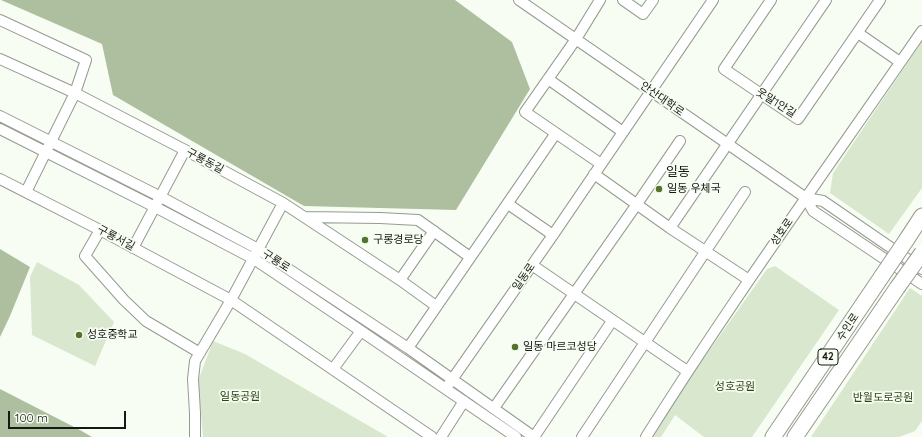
<!DOCTYPE html>
<meta charset="utf-8">
<style>
body{margin:0}
#map{position:relative;width:922px;height:437px;overflow:hidden;background:#f7fdf2;font-family:Quicksand,sans-serif}
canvas{display:block}
.scale{position:absolute;left:8px;top:411px;width:118px;height:18px;box-sizing:border-box;border:2px solid #161815;border-top:0;padding-left:5px;font-size:12px;line-height:14px;white-space:nowrap;color:#161815;-webkit-text-stroke:3px #f7fdf2;paint-order:stroke}
</style>
<div id="map">
<canvas width="922" height="437"></canvas>
<div class="scale">100 m</div>
</div>
<script>
const ctx = document.querySelector('canvas').getContext('2d');
ctx.lineJoin = 'round';
function paint(path, color) { ctx.fillStyle = color; ctx.fill(path, 'evenodd'); }
function strokePath(path, color, width, dash) { ctx.strokeStyle = color; ctx.lineWidth = width; ctx.lineCap = dash ? 'butt' : 'round'; ctx.setLineDash(dash || []); ctx.stroke(path); }
function label(font, color, halo, rows, align = 'center') {
  ctx.font = font + ' Quicksand,"Noto Sans KR",sans-serif'; ctx.lineWidth = 3.5; ctx.setLineDash([]); ctx.textBaseline = 'middle'; ctx.strokeStyle = halo; ctx.fillStyle = color; for (const [text, x, y, turn = 0] of rows) {
    ctx.save(); ctx.translate(x, y); ctx.rotate((+turn || 0) * Math.PI / 180); ctx.textAlign = isNaN(turn) ? turn : align; if (halo) ctx.strokeText(text, 0, 0); ctx.fillText(text, 0, 0); ctx.restore();
  }
}
paint(new Path2D(`
 M922,41v147l-33,46 -59,-41 3,-20z
 M37,262l42,23 35,37 -19,44 -63,-31 -2,-58z
 M775,266l64,44 -87,127h-48l-29,-22 -14,22h-13l119,-168z
 M910,288l12,8v125l-7,10 -16,6h-88z
 M213,341l32,13 143,83h-185l-5,-56z`), '#d9e7ce');
paint(new Path2D(`
 M1,0h454l57,42 18,47 -74,121 -152,-4 -191,-111 -11,-51z
 M0,249l30,18 -20,49 -10,21z
 M0,389l80,41 12,7h-92z`), '#aebfa0');
const minor = new Path2D(`
 M519,0l287,198 17,3 99,68
 M600,0l-24,39 -51,73 76,52
 M623,0l20,14 10,-14
 M771,0l-47,69 74,50 82,-119
 M0,20l86,40 -11,33 -49,99
 M858,33l42,29
 M0,59l75,34 110,57 98,53 117,77 36,26
 M548,79l75,53
 M0,116l161,81 97,52 150,99 126,89
 M0,129l155,78 99,52 107,72 155,106
 M594,174l76,54 79,52
 M0,179l100,51 131,70 201,137
 M806,198l7,13 109,73
 M508,204l45,31
 M305,217l75,1 38,2 52,37
 M670,228l156,-228
 M100,230l-15,26 39,44 22,21 54,32
 M133,248l52,-98
 M532,265l155,106
 M400,280l34,-49
 M408,348l148,-215
 M333,369l28,-38
 M449,384l104,-149 160,-235
 M494,408l143,-204 43,-63
 M195,437v-24l-2,-34 2,-18 36,-61 52,-97
 M441,437l23,-36
 M534,437l78,-116
 M582,437l163,-245
 M646,437c87,-139 183,-271 276,-406`);
const highway = new Path2D(`
 M907,239l15,-23
 M773,437l109,-161
 M795,437l102,-149`);
strokePath(minor, '#959b91', 12);
strokePath(highway, '#959b91', 17);
strokePath(minor, '#fff', 10);
strokePath(highway, '#fff', 15);
const highwayBridge = new Path2D(`
 M882,276l25,-37
 M897,288l25,-35`);
strokePath(highwayBridge, '#959b91', 17, []);
strokePath(highwayBridge, '#fff', 15);
for (const [x, y, r, color] of [
 [659,189,4,"#53742c"],
 [365,240,4,"#53742c"],
 [79,335,4,"#53742c"],
 [515,347,4,"#53742c"]
]) { const dot = new Path2D(); dot.arc(x, y, r, 0, 2 * Math.PI); ctx.fillStyle = color; ctx.fill(dot); strokePath(dot, '#f7fdf2', 1.5); }
for (const [x, y, w] of [
 [828,357,20]
]) { const box = new Path2D(); box.roundRect(x - w / 2, y - 8, w, 16, 3); ctx.fillStyle = '#f7fdf2'; ctx.fill(box); strokePath(box, '#161815', 1); }
label('bold 10px', '#161815', null, [
 ["42",828,357]
]);
label('11px', '#161815', '#f7fdf2', [
 ["안산대학로",662,99,35],
 ["웃말1안길",776,103,32],
 ["구룡동길",205,161,28],
 ["성호로",782,232,-55],
 ["구룡서길",116,238,28],
 ["구룡로",276,261,33],
 ["일동로",524,277,-55],
 ["수인로",848,327,-56]
]);
label('11px', '#161815', '#f7fdf2', [
 ["일동 우체국",667,189],
 ["구롱경로당",373,240],
 ["성호중학교",87,335],
 ["일동 마르코성당",523,347]
], 'left');
label('11px', '#2e4315', '#f7fdf2', [
 ["성호공원",735,387],
 ["일동공원",240,397],
 ["반월도로공원",883,398]
]);
label('13px', '#161815', '#f7fdf2', [
 ["일동",678,172]
]);
</script>
